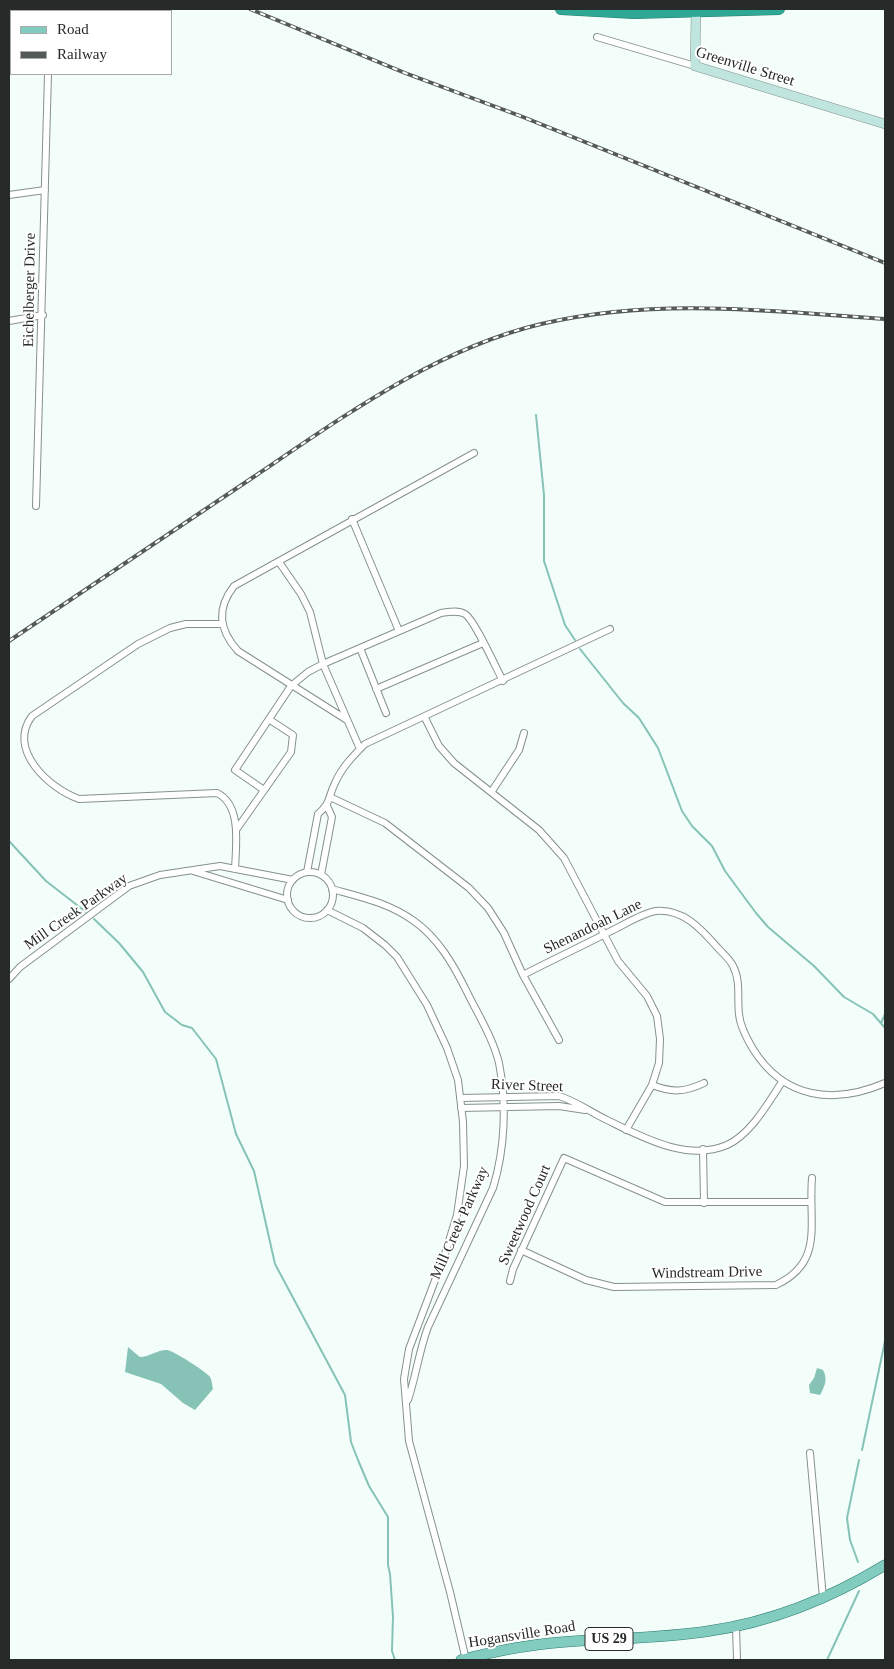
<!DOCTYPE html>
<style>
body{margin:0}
#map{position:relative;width:894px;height:1669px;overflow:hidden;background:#f3fefb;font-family:"Times New Roman",serif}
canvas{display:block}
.frame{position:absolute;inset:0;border:10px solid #262a29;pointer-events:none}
.legend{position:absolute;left:10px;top:10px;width:162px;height:65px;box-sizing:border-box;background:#fff;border:1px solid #a8aaa9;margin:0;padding:6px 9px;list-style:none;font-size:15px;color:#262a29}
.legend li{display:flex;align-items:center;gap:10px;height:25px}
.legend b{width:25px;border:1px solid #a8aaa9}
</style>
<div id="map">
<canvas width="894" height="1669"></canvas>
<div class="frame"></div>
<ul class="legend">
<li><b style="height:6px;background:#82cbbf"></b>Road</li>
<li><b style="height:6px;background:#545a59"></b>Railway</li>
</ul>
</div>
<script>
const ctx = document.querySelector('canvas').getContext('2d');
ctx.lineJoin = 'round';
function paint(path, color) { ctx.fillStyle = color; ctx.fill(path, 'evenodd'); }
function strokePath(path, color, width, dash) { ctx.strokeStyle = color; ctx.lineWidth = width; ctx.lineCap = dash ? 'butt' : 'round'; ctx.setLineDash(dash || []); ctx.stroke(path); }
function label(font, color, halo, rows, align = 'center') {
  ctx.font = font + ' "Times New Roman",serif'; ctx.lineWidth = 4; ctx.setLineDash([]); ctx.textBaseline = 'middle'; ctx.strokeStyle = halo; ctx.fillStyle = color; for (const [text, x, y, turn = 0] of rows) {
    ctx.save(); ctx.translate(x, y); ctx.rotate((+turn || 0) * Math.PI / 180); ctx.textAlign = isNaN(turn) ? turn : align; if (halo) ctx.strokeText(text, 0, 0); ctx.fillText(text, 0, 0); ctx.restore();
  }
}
paint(new Path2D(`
 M128,1347l12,10c9,0 17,-7 27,-7 5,0 40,22 43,27 2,3 2,8 3,12l-18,21 -12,-7 -22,-19 -36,-12z
 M817,1368l6,2c5,9 2,16 -3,25l-10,-2 -1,-8 5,-7z`), '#86c3b6');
strokePath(new Path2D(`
 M536,415l8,80v66l21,64 10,15
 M580,649l43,54 16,15 19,30 24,63 10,15 20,20 13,25 31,42 12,14 46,39 30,31 29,17 12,14
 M9,841l37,40 40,31
 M94,919l25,24 24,29 22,40 17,13 10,3 24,31 20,75 18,37 21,93 70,131 6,47 7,18 11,26 19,31v48l2,9 3,43 -1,34 3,9
 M881,1023l4,-9
 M862,1450l23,-109
 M858,1562l-8,-22 -3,-22 12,-58
 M827,1660l32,-69`), '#86c3b6', 2);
const street = new Path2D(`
 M597,37l98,29
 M9,195l36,-5
 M9,321l34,-6
 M36,506l12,-432
 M352,519l47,112
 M279,562l22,32 9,18 13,52 37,85
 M221,624h-35l-16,4 -32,16 -106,72c-25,33 16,72 47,83l138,-6c25,12 19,52 18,76
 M360,648l26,65
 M376,689l107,-46
 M425,718l14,28 15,17 85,67 25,28 54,103 29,35 10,20 3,23 -1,24 -7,22 -26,45
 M347,720l-109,-69c-19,-21 -22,-42 -4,-65l240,-133
 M264,790l-29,-20 56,-84 17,-14 15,-8 118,-51c8,-1 17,-3 24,1 9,5 31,54 38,67
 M492,791l27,-41 5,-17
 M330,797l55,26 84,65 19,20 16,25 19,42 36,65
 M236,830l55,-78 2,-17 -23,-15
 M193,871l95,29
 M307,872l11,-58c13,-11 10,-17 17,-31 7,-16 18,-27 30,-39l245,-115
 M287 895a23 23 0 1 1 46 0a23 23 0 1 1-46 0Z
 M321,875l11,-58 -5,-11
 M332,889c29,8 57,14 82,32 24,17 39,43 52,69 11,23 27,48 33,73 8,40 6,86 -6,125l-65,139c-9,24 -12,49 -20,73
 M327,910l36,18 22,17 12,12 30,48 20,43 11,32 5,42 1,44 -7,49 -12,39 -36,95 -5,30 5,62 41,151 16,68
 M523,975c29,-15 59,-29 88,-44 13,-6 31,-18 45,-20 28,-2 45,18 62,37 5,6 12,11 15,18 8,15 4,32 6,48 1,12 8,25 14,35 31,50 81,56 132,34
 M9,979l11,-12 109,-81 31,-11 60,-9 73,14
 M652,1085c21,8 33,7 52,-2
 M460,1098l99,-2c17,5 31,16 48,24 35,17 80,42 120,25 24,-11 41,-42 55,-63
 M461,1108l98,-2 26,4
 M703,1149l1,54
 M521,1250l65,30 28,7 162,-2c49,-23 32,-62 36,-107
 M510,1281l3,-12 51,-111 101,44h145
 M810,1453l13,145
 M736,1626l1,34`);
const secondary = new Path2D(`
 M696,12l-1,54 190,58`);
const primary = new Path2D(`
 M461,1660c38,-10 77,-17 116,-19 44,-3 88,-3 132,-10 63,-9 122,-33 176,-66`);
const highway = new Path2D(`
 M561,9l73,4 145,-4
 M106,11l12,-2
 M9,32h2`);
strokePath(street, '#87908e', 8);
strokePath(secondary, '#87908e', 10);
strokePath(primary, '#2b7c6f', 11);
strokePath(highway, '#2b7c6f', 12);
strokePath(street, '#fff', 6);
strokePath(secondary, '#c0e5df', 9);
strokePath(primary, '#82cbbf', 10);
strokePath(highway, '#2ea895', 11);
const rail = new Path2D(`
 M250,9l155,64 118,44 362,146
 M9,641c82,-55 164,-110 246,-165 89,-60 181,-127 286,-152 113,-27 231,-13 344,-5`);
strokePath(rail, '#545a59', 4);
strokePath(rail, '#fff', 2, [5.5]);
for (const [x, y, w] of [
 [609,1639,48]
]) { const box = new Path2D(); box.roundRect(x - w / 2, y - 11.5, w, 23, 4); ctx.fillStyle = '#fff'; ctx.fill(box); strokePath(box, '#262a29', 1); }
label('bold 14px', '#262a29', null, [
 ["US 29",609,1639]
]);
label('15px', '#262a29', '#fff', [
 ["Greenville Street",745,67,17],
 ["Eichelberger Drive",30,290,-89],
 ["Mill Creek Parkway",76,912,-35],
 ["Shenandoah Lane",593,927,-26],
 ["River Street",527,1086,2],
 ["Sweetwood Court",525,1215,-66],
 ["Mill Creek Parkway",460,1223,-66],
 ["Windstream Drive",707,1273,-1],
 ["Hogansville Road",522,1635,-9]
]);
</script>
